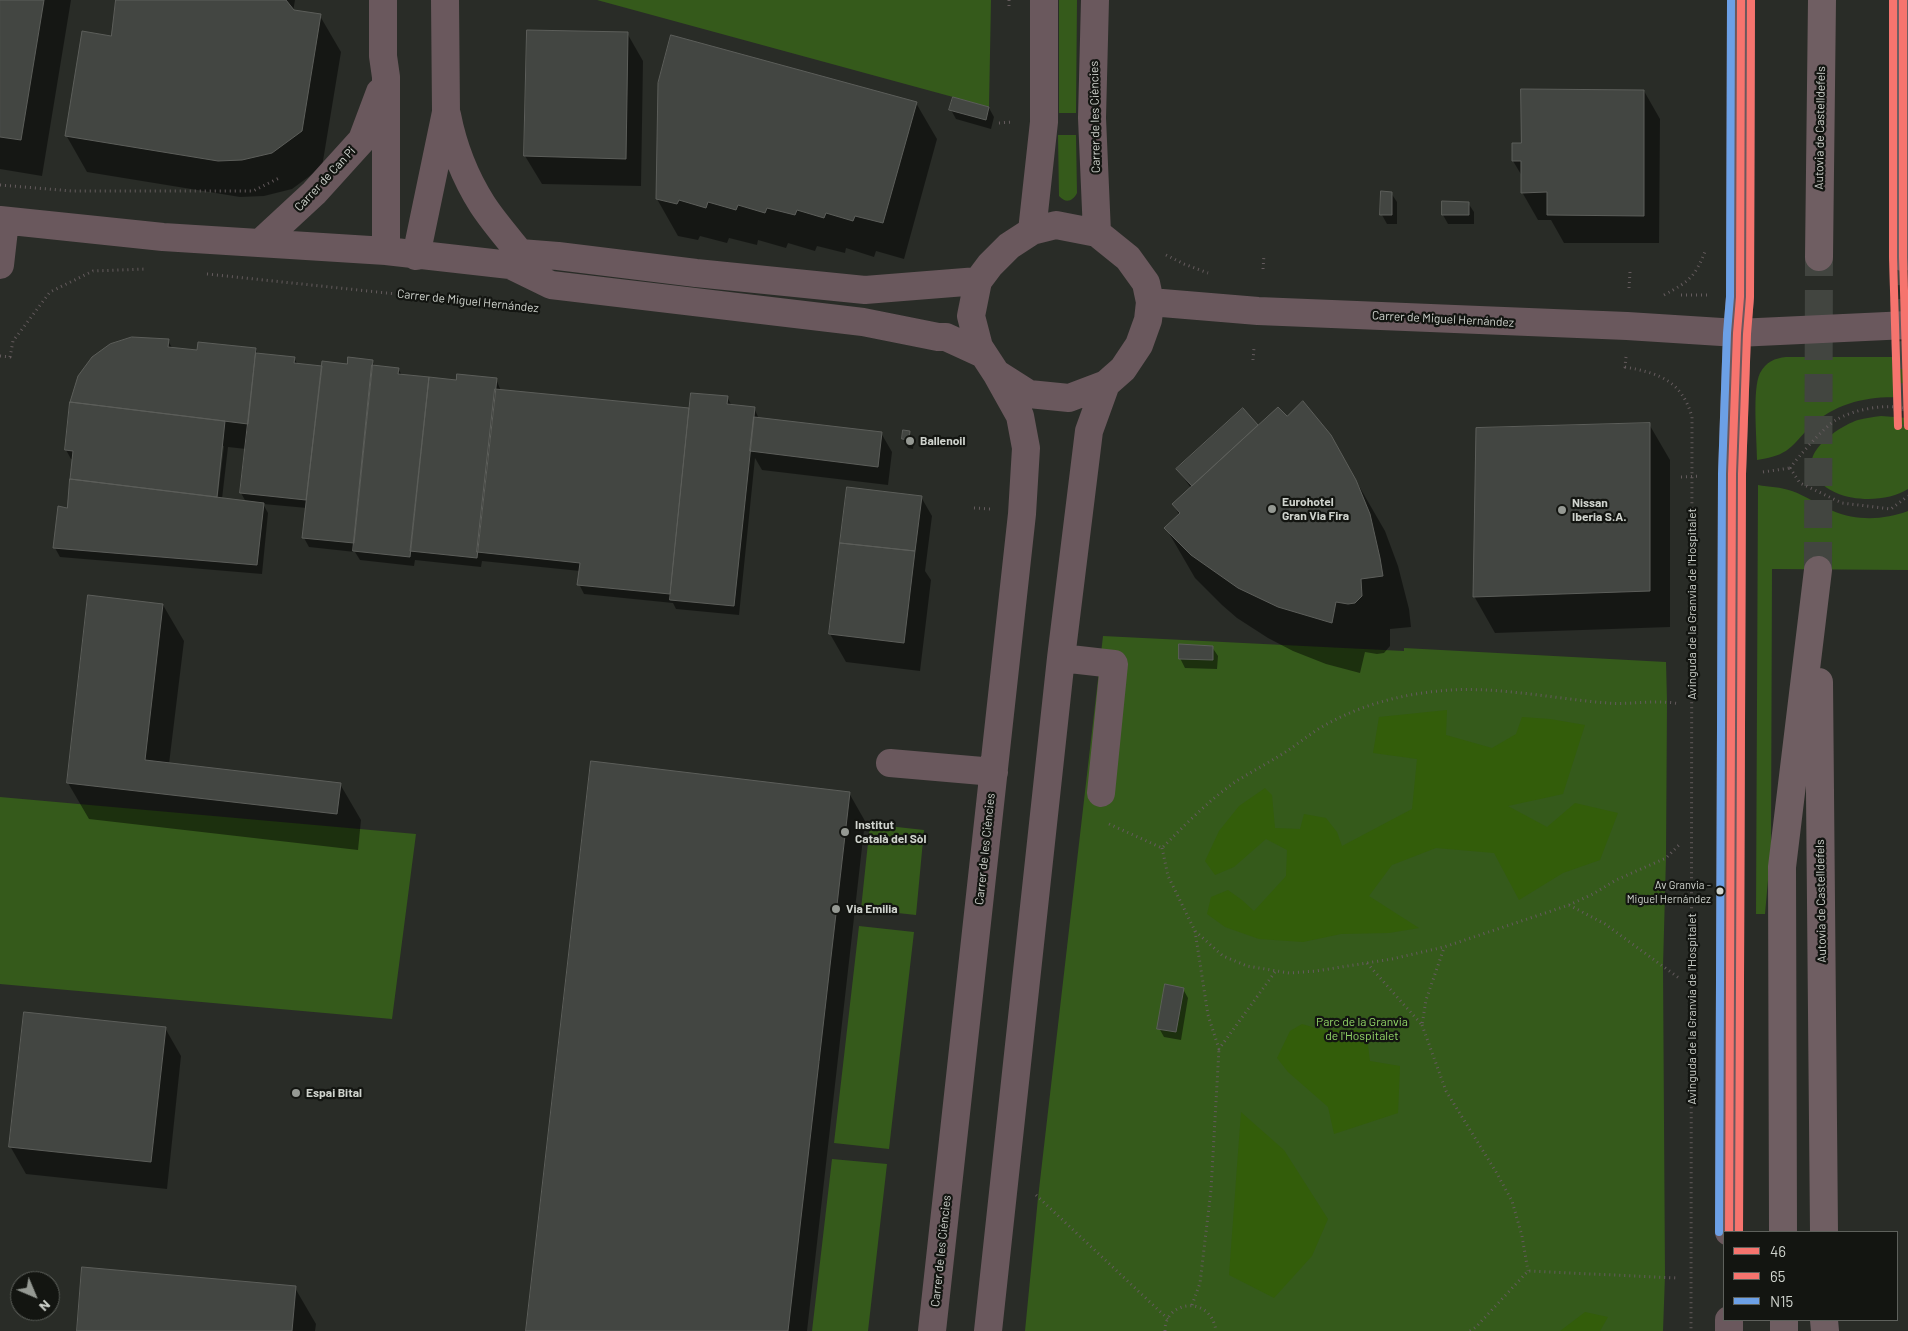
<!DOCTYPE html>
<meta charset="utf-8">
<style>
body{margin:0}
#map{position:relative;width:1908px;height:1331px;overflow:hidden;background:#292c27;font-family:Barlow,sans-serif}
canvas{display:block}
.legend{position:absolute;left:1723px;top:1231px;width:175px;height:90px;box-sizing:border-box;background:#131511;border:1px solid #5e615c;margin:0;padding:6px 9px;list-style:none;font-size:15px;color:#cfd3cd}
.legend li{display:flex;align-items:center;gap:10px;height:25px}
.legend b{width:25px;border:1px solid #5e615c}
.north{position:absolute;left:10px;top:1271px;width:50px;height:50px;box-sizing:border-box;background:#131511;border:1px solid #5e615c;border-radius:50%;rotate:135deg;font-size:14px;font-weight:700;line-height:20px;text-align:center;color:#cfd3cd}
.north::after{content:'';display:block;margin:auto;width:18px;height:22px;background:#959993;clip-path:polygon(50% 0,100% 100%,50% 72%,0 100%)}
</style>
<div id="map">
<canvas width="1908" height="1331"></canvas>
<ul class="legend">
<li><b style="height:6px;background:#f6746e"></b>46</li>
<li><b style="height:6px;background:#f6746e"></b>65</li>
<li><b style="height:6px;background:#6ca0e6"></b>N15</li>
</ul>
<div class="north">N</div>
</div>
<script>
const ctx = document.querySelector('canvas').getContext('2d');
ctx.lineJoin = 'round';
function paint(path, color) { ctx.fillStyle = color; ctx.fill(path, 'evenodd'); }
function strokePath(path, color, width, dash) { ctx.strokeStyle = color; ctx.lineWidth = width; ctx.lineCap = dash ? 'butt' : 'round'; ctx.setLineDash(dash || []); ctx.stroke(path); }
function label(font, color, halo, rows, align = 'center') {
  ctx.font = font + ' Barlow,sans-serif'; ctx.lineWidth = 4.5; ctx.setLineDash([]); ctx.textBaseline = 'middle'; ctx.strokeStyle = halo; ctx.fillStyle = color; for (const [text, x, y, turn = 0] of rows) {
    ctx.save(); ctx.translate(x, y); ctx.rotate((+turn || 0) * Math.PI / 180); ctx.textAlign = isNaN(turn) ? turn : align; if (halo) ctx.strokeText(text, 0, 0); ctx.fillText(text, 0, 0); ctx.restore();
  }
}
paint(new Path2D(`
 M597,0h394l-2,107 -36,-10z
 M1059,0h18l-1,113h-17z
 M1058,135h18l1,58c-4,8 -11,11 -18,3z
 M1786,357h122v41c-35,-3 -70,3 -97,28 -21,21 -21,29 -54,34 0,-21 -5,-71 3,-87 6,-11 15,-15 26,-16z
 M1881,416l27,2v71c-25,16 -78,14 -94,-15 -13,-23 26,-48 44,-54 7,-2 15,-3 23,-4z
 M1758,485c11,2 23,2 34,6 14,5 27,14 41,20 24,10 51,9 75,0v59l-136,-1 -1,277 -6,68h-9z
 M1103,636l301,15v-3l262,14 1,39 -1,157 -3,108 2,310 -2,55h-638l13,-133z
 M0,797l416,37 -24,185 -392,-35z
 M870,824l54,6 -8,85 -55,-6z
 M859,926l55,6 -25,217 -55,-6z
 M832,1159l55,5 -19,167h-56z`), '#355a1b');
paint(new Path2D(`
 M1447,710l-1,25 46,13 24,-14 6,-17 28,2 35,6 -22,69 -55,12 39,21 28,-24 43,10 -18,47 -37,13 -44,27 -25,-47 -58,-5 -44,17 -23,31 50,32 -30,5 -48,1 -38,8 -44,-3 -34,-12 -18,-13 4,-17 17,-7 14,10 12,11 32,-35 1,-26 -21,-11 -32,28 -19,8 -10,-14 14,-30 20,-25 26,-18 7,7 3,33 25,1 4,-15 22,4 11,14 5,14 70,-37 5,-50 -44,-6 6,-36z
 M1302,1024l20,6h44l4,31 30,5 -2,47 -64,21 -6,-27 -40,-35 -11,-14 13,-27z
 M1241,1112l43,38 44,69 -16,37 -38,42 -45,-23z
 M1585,1312l23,5 -8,14h-40z`), '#335d0a');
paint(new Path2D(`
 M0,0h71l-29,176 -42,-7z
 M117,0h178l-2,12 27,4 21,36 -19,115 -30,22 -28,7 -24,1 -153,-25 -21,-37 46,-98z
 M627,33l16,28 -2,125 -99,-2 -17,-28z
 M1644,91l16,28 -1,124h-95l-13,-23h-13l-16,-28v-16l-9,-15z
 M916,103l21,36 -33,120 -28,-8 -2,6 -28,-9 -1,5 -28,-7 -2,5 -27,-8 -2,5 -28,-8 -1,5 -28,-7 -2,5 -27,-7 -2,4 -20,-4 -21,-37z
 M989,108l5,9 -3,12 -35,-10 -5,-9z
 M1391,193l6,9v22h-10l-5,-9z
 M1468,203l6,9v12h-26l-5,-9z
 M168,341l5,8 25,2 58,-2 2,6 36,3 4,7 25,3 49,-7 3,5 23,3 4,6 55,7 39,-3 5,12 189,19 37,-13 5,9 22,2 5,11 122,14 11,19 -4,33 -126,-15 -7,-12 -16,157 -63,-6 -3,-6 -89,-9 -5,-10 1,-13 -98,-10 -1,6 -66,-7 -1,6 -54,-6 -5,-8 -46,-5 -5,-9 3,-30 -44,-4 5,9 -6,61 -202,-17 -5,-9 13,-39 5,-50h-2l-5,-9zM221,446h3l-7,57h-2zM228,447l18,2 -5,44 5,9 -24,-3z
 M1243,410l15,16 29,-8 43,18 55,95 13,35 11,43 2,18 -21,2v17l-6,7 -7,1 -12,-2 -5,21 -34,-9 -33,-13 -25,-13 -31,-20 -15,-13 -27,-27 -29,-50 14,-12 -7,-12 18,-16 -13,-18z
 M1649,424l21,36v167l-175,6 -21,-37z
 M909,432l5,9 -1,8 -5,-1 -5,-9z
 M921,497l11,19 -7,55 6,9 -11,91 -74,-9 -16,-28z
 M163,605l21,36 -15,123 171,20 21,36 -3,30 -269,-31 -21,-36z
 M1212,647l6,9 -1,13 -32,-1 -5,-10z
 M849,793l16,28 -58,510h-280z
 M1183,989l5,9 -7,42 -17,-3 -5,-9z
 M165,1028l16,28 -14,133 -141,-15 -16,-28z
 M295,1288l21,36 -1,7h-237z`), '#0007');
const building = new Path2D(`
 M0,0h44l-23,140 -21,-3z
 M116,0h170l8,10 27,4 -19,117 -30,22 -30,7 -24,1 -153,-25 17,-105 29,5z
 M527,30l101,2 -2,127 -102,-3z
 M671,35l246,67 -34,121 -28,-7 -2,5 -27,-8 -2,5 -27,-8 -2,5 -28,-7 -2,5 -27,-8 -2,5 -28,-8 -2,6 -27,-8 -2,4 -21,-5 2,-116z
 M1521,89l123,1v126l-97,-1v-23l-26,1v-32h-9v-18h9z
 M953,97l36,10 -3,13 -37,-10z
 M1381,191l11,1v23h-12z
 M1442,201l27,1v13h-27z
 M132,337l37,2 -1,8 29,3 1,-8 58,6 -8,76 -178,-22 8,-26 14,-19 18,-13z
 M256,353l39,4 -1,6 28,3 -16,134 -66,-7z
 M348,357l25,3 -19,183 -52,-5 20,-177 25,3z
 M372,365l27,3 -1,6 31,3 -19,180 -57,-6z
 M457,374l40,4 -20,180 -67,-7 19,-174 27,3z
 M495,389l194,19 -19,186 -93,-9 3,-22 -103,-11z
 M691,393l37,3 -1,8 28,3 -21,199 -64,-6z
 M1303,401l28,34 25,45 14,34 10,44 3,18 -22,3 1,17 -7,7 -7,1 -12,-2 -4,21 -54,-16 -40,-19 -47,-33 -27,-27 16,-15 -8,-9 106,-97 9,9z
 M70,402l155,19 -8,76 -147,-18 3,-28 -8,-1z
 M1243,408l15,17 -66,61 -16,-17z
 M754,417l128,15 -4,35 -128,-16z
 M1650,423v168l-177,6 3,-169z
 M903,430l7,1 -1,9 -7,-1z
 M70,479l194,24 -7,62 -204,-17 5,-42 9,2z
 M847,487l75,9 -7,55 -75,-8z
 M840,543l75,8 -11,92 -75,-9z
 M88,595l75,9 -18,156 196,23 -4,31 -270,-31z
 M1179,644l34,2v14l-34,-1z
 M591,761l259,31 -62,539h-262z
 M1165,984l19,4 -8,44 -19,-3z
 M24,1012l142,15 -15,135 -142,-15z
 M82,1267l214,19 -4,45h-215z`);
paint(building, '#434642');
strokePath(building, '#5c5e5a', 1);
strokePath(new Path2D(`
 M1903,257l5,169
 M1818,570l1,-313`), '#424540', 28, [28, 14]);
strokePath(new Path2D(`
 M1009,0v6l2,3
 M999,123l13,-1
 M0,185l72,6h181l28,-14
 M1166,255l18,9 24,9
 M1263,269l1,-14
 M207,274l312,33
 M1629,288l1,-16
 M1664,295c26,-14 31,-18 42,-46
 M1681,295h29
 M0,356l10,1 3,-16 37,-49 43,-21 53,-2
 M1626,357l-1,10c34,6 57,14 67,50l-1,914
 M1253,360l1,-12
 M1790,468c9,-12 34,-41 46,-48 18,-11 52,-17 72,-11
 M1790,468l10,15 42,20 49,6 17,-13
 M1763,472l27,-4
 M1681,477l20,-1
 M974,508l17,1
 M1109,824l53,24c23,-23 46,-47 73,-66 16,-10 33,-19 49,-29 14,-9 28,-21 43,-29 38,-21 81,-31 123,-34 53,-3 105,9 158,13 24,2 48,-4 72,1
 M1162,848l6,28 27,55 28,25 24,10 42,7 27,-2 76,-12 52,-12 125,-42 24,-11 23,-14 50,-22 13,-13
 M1569,905l36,19 74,54
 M1195,931l13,84 11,34 56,-77
 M1367,963l55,62 4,-25 18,-52
 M1422,1025l24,66 50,81 16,29 10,35 6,35
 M1036,1195l132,124
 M1192,1305l8,-22 11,-93 8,-141
 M1165,1331c-1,-30 46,-37 51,0
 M1470,1331l6,-4 52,-56 149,7`), '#645b5d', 3, [1, 4]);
strokePath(new Path2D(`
 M383,0v56l3,21v174
 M1095,0l-3,118 5,115
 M447,115c6,31 18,62 35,89 11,17 25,33 38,49
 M0,220l163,17 223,14 124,14 41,20 312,37 75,15h8l37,17
 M1056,225l41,8 31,25 18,25 4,19 -2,18 -9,25 -16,24 -17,15 -37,14 -40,-4 -33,-21 -17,-26 -8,-31 7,-35 12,-16 19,-19 23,-15z
 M1032,231l12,-109v-122
 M260,243l54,-50 48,-53 18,-48
 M416,256l30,-144 -1,-112
 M0,265l5,-44
 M510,265l10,-12 38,3 138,17 169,17 113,-9
 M1150,302l108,9 369,15 110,7 171,-8
 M1061,658l53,6 -13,129
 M890,763l104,9
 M1729,1232l3,-758 5,-141 3,-36 1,-297
 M932,1331l90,-817 4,-66 -6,-32 -24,-43
 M988,1331l73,-673 28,-227 17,-47
 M1729,1331v-11`), '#6a585d', 28);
strokePath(new Path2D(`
 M1819,257l3,-257
 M1903,257v-257
 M1819,682l5,550
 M1783,1232l-1,-365 36,-297
 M1784,1320v11
 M1824,1320l1,11`), '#6f5e62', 28);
strokePath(new Path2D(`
 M1903,0v257l5,169
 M1729,1232l3,-758 5,-141 3,-36 1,-297`), '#f6746e', 8);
strokePath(new Path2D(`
 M1893,0v257l5,169
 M1739,1232l3,-758 5,-140 3,-37 1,-297`), '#f6746e', 8);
strokePath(new Path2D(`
 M1719,1232l3,-758 5,-141 3,-36 1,-297`), '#6ca0e6', 8);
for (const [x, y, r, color] of [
 [910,441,5,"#959993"],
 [1272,509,5,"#959993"],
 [1562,510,5,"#959993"],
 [845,832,5,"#959993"],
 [1720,891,4.5,"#cfd3cd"],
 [836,909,5,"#959993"],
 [296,1093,5,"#959993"]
]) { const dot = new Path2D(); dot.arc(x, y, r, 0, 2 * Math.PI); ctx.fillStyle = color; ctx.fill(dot); strokePath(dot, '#131511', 2); }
label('11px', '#cfd3cd', '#131511', [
 ["Av Granvia -",1711,885],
 ["Miguel Hernández",1711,899]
], 'right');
label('12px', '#cfd3cd', '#131511', [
 ["Carrer de les Ciències",1095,117,-91],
 ["Autovia de Castelldefels",1820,128,-89],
 ["Carrer de Can Pi",325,179,-47],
 ["Carrer de Miguel Hernández",468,301,6],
 ["Carrer de Miguel Hernández",1443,319,3],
 ["Avinguda de la Granvia de l'Hospitalet",1692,604,-90],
 ["Carrer de les Ciències",985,849,-84],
 ["Autovia de Castelldefels",1821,901,-91],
 ["Avinguda de la Granvia de l'Hospitalet",1692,1009,-90],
 ["Carrer de les Ciències",941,1251,-84]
]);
label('bold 12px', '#cfd3cd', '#131511', [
 ["Ballenoil",920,441],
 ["Eurohotel",1282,502],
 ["Gran Via Fira",1282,516],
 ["Nissan",1572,503],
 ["Iberia S.A.",1572,517],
 ["Institut",855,825],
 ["Català del Sòl",855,839],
 ["Via Emilia",846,909],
 ["Espai Bital",306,1093]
], 'left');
label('12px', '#93d668', '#131511', [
 ["Parc de la Granvia",1362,1022],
 ["de l'Hospitalet",1362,1036]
]);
</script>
